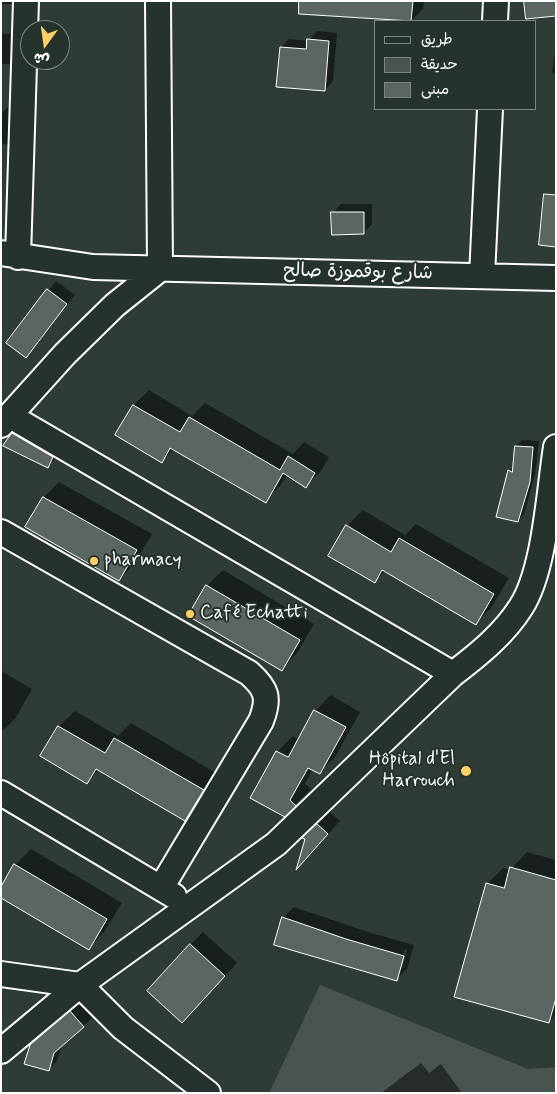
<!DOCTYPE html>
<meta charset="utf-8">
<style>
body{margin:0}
#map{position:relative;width:557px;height:1094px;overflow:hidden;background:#2f3b35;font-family:Mynerve,"Playpen Sans Arabic",sans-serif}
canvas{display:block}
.frame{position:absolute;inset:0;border:2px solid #fff;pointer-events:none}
.legend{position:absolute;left:374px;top:20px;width:162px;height:90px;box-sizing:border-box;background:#26332d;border:1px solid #7d8581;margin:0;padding:6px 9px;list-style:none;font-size:15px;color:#fff}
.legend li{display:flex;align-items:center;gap:10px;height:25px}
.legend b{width:25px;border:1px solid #7d8581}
.north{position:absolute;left:20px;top:20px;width:50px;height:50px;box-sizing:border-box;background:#26332d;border:1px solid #7d8581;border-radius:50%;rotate:194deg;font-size:14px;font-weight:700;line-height:20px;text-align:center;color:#fff}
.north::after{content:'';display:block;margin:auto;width:18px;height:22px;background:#ffd166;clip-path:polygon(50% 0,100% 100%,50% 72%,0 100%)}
</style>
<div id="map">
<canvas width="557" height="1094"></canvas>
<div class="frame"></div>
<ul class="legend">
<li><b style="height:6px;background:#26332d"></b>طريق</li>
<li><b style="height:14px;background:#4a544f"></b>حديقة</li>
<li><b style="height:14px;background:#5b6661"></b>مبنى</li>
</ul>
<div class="north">ش</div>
</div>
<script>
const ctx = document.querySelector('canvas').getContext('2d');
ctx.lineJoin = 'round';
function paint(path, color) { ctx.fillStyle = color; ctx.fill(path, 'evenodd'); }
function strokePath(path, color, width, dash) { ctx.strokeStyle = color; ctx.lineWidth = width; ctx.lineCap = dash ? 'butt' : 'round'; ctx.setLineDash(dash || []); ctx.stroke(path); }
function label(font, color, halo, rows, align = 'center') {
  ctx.font = font + ' Mynerve,"Playpen Sans Arabic",sans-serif'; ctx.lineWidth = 4; ctx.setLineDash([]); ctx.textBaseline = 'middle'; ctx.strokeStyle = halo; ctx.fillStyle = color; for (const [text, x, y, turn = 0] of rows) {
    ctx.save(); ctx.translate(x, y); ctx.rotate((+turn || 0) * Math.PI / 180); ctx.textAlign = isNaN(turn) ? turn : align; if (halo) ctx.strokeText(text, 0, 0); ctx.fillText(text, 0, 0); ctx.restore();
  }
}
paint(new Path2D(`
 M320,985l208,84 28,-2v26h-287z`), '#4a544f');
paint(new Path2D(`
 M1,1h14l-3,3h-11z
 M329,1h95l-1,8 -12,12 -83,-6z
 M317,31l20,2 -4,48 -8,9 -44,-43 8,-8 19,2z
 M1,34h14l-1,26 -4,4h-9z
 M556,45v28h-4z
 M8,107l9,2 -1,27 -9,9 -6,-2v-29z
 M341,204h31v20l-8,9 -31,-20z
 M56,281l19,14 -49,62 -18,-14z
 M149,390l43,26 13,-13 88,51 11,-12 25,15 -8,14 -15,15 -19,-11 -7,11 -15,15 -91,-52 -12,12 -45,-26 17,-30z
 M22,425l39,23 -5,10 -8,8 -35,-32z
 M522,440l17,1 -4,34 -11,39 -6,7 -9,-50 5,-5 2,-20z
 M59,482l93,52 -18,30 -15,16 -75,-83z
 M363,510l42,25 11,-11 93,54 -18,30 -15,15 -90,-53 -12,12 -27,-56z
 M223,570l91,54 -17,29 -15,16 -75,-83z
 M1,671l31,18 -17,30 -14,13z
 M331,695l29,17 -25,45 -16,16 -6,-4 -8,15 6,5 -27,26 -32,-17 25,-46 16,-16 7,4 15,-29z
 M75,711l43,25 13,-13 87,51 -17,29 -16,16 -86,-50 -12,13 -45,-26 17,-30z
 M330,812l10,9 -41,45 8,-28 -3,-1z
 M31,849l91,54 -18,29 -15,16 -74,-83z
 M527,852l29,8v154l-7,7 -62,-137 16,-16 7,2z
 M294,907l77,26 43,12 -7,24 -11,11 -113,-62zM405,949l2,1 -5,19h-3z
 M203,932l34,31 -43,46 -4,-64z
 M80,1003l12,15 -30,27 -5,16 -9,9 -17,-24z
 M421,1063l8,10 12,-9 21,29h-81z`), '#0007');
const building = new Path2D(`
 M299,1h114l-2,20 -112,-7z
 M524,1h32v15l-30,3z
 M307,39l22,2 -4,50 -49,-4 4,-40 26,2z
 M544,194l12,1v52l-17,-2z
 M331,212h33v22l-32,1z
 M47,289l20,15 -41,54 -20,-15z
 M133,405l47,27 9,-15 91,53 8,-14 27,17 -9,15 -23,-15 -17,30 -96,-55 -8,15 -47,-28z
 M12,433l41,24 -5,11 -45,-22z
 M515,446l18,1 -3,35 -12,40 -22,-5 12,-47 4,2z
 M43,497l94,53 -18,31 -94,-54z
 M346,525l45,27 8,-14 95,56 -18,31 -94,-55 -7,13 -47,-27z
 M206,585l94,55 -18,31 -94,-55z
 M314,710l32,17 -26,47 -12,-6 -18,32 6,6 -11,11 -35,-19 26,-47 12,6z
 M58,726l47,27 9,-15 90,52 -19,31 -89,-52 -9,15 -47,-28z
 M317,824l11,10 -32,36 9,-31 -3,-1z
 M14,864l93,55 -18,31 -88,-52v-11z
 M510,867l46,13v118l-7,25 -95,-26 32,-114 18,5z
 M282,917l64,22 58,17 -7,25 -123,-36z
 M190,944l35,32 -43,47 -35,-32z
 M70,1011l14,16 -30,26 -5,18 -25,-7 6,-19z`);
paint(building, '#5b6661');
strokePath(building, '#fff', 1);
const minor = new Path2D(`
 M158,1l2,268
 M495,21l1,-20
 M1,253l92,14 463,11
 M18,257l8,-256
 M482,276l8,-167
 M10,416l443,258
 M1,425l64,-71 50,-49 45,-36
 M1,532l248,141c18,16 21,25 12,48l-100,167
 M1,793l173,103
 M1,974l79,11 43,43 85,65
 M1,1051l79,-66 196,-141 177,-170c25,-19 51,-40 68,-67 24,-37 28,-116 35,-160`);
strokePath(minor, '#fff', 28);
strokePath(minor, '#26332d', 24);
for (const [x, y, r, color] of [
 [94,561,5,"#ffd166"],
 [190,614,5,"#ffd166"],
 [466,771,6,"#ffd166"]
]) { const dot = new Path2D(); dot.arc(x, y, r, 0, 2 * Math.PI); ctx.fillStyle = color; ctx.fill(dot); strokePath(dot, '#26332d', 2); }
label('19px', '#fff', '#26332d', [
 ["شارع بوقموزة صالح",358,273,1]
]);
label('19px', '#fff', '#26332d', [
 ["pharmacy",104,561],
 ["Café Echatti",200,614],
 ["Hôpital d'El",455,760,"right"],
 ["Harrouch",455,782,"right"]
], 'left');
</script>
